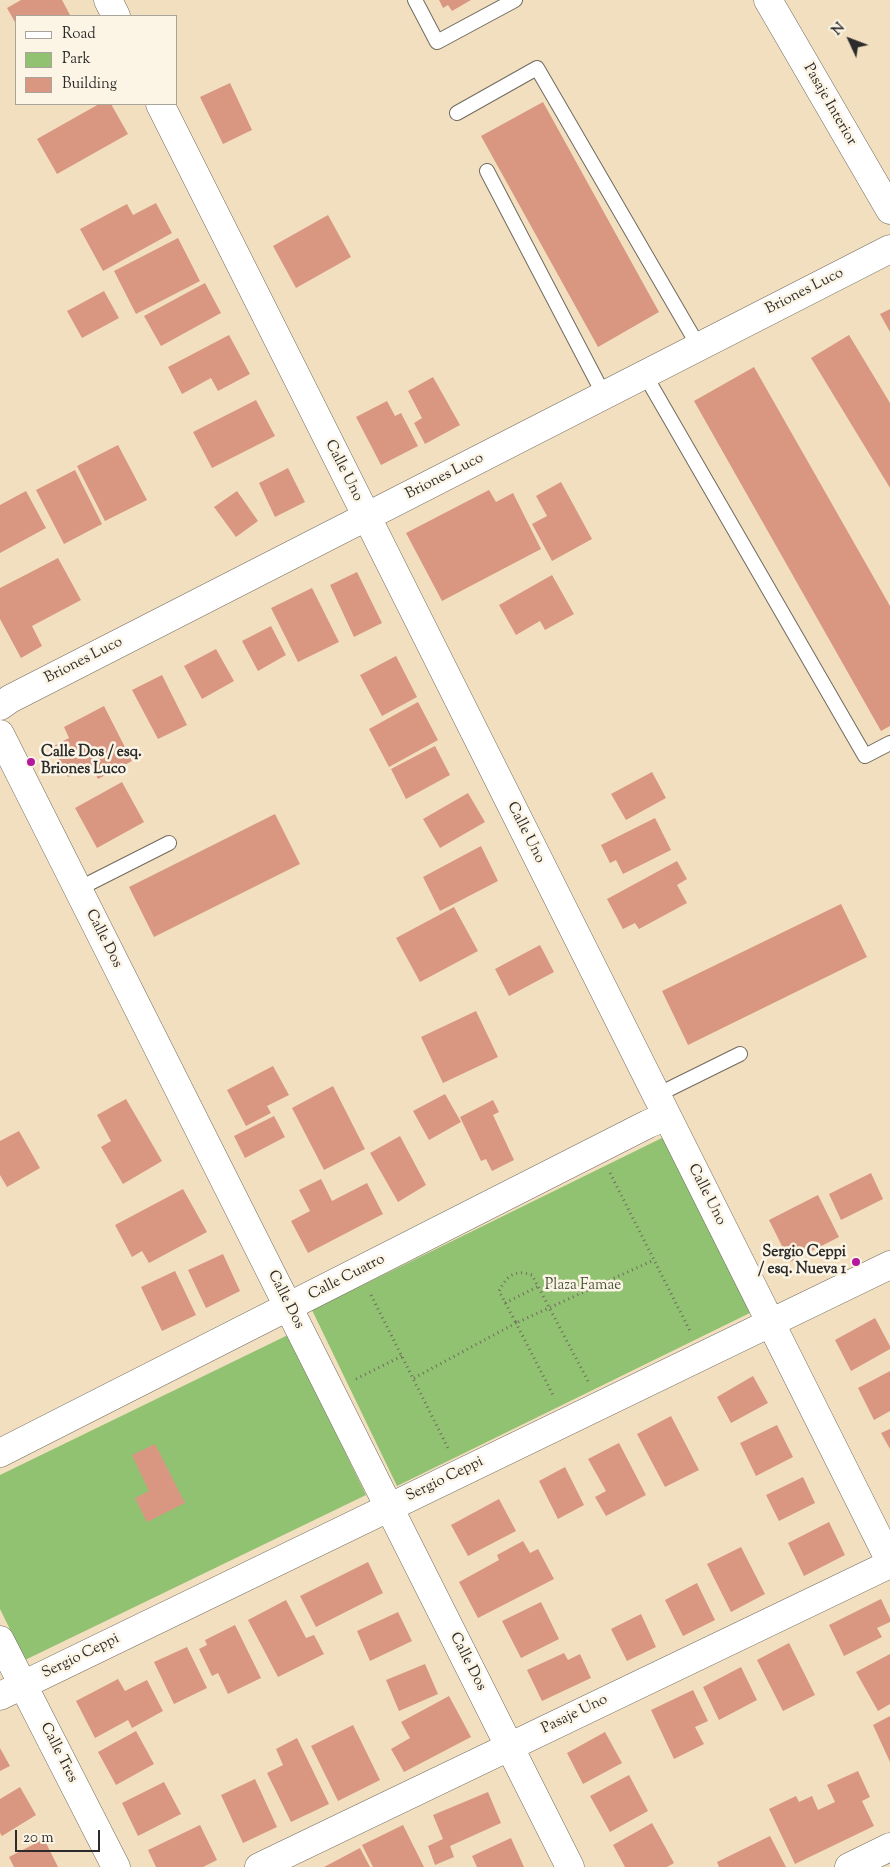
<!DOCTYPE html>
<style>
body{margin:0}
#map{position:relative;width:890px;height:1867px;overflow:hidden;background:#f2dfbf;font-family:"Sorts Mill Goudy",serif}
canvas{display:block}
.legend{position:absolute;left:15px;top:15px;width:162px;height:90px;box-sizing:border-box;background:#fcf5e5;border:1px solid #a8a49b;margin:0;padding:6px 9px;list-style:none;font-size:15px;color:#2b2b2b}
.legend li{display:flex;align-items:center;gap:10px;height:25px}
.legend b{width:25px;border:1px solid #a8a49b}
.north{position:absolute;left:825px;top:15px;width:50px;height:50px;-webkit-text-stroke:4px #fcf5e5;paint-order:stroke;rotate:313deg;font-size:14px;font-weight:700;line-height:20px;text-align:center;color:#2b2b2b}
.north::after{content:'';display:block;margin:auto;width:18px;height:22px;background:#2b2b2b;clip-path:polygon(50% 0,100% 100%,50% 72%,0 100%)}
.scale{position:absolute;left:15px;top:1830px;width:85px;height:22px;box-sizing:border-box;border:2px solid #2b2b2b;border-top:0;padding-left:6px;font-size:15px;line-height:18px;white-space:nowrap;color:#2b2b2b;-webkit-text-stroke:4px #fcf5e5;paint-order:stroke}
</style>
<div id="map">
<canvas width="890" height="1867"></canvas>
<ul class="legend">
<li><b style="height:6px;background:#fff"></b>Road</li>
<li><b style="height:14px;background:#91c272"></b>Park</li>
<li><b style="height:14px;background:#d99781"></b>Building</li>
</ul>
<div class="north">N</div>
<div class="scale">20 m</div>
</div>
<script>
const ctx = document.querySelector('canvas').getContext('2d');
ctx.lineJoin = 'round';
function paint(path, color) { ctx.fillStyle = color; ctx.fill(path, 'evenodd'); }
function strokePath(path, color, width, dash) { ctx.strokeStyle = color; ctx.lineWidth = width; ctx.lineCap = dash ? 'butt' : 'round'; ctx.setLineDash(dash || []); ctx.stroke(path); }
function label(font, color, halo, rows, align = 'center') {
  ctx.font = font + ' "Sorts Mill Goudy",serif'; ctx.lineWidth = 5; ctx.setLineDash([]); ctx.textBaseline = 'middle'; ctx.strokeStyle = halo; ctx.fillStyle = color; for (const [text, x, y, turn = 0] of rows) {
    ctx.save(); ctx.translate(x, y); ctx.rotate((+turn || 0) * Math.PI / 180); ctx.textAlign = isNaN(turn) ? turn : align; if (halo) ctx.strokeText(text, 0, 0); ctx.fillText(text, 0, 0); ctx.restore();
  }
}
paint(new Path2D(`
 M672,1133l86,176 -361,177 -85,-176z
 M288,1335l78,160 -341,165 -25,-51v-134z`), '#91c272');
paint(new Path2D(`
 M21,0h41l8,15 -54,1v8l-9,-16z
 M439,0h32l-19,11 -4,-6 -5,3z
 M230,83l22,47 -29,14 -23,-47z
 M543,102l116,210 -61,35 -117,-211z
 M99,104h12l17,30 -71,40 -20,-35z
 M156,203l16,30 -69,38 -23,-42 47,-25 6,11z
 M328,215l23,42 -55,31 -23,-42z
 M178,238l22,43 -64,33 -22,-43z
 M205,283l16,30 -60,33 -17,-30z
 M104,291l15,27 -37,20 -15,-27z
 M890,309v23l-10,-18z
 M229,335l21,39 -32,17 -7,-13 -29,16 -14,-27z
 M849,335l41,68v85l-79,-130z
 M754,367l136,239v120l-9,5 -187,-330z
 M433,377l27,48 -35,19 -11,-21 8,-5 -14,-27z
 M256,400l19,36 -63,32 -19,-36z
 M387,401l8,15 6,-3 17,33 -37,19 -25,-48z
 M118,445l29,55 -42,21 -28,-55z
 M288,468l17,34 -30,15 -16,-34z
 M75,470l27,54 -38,20 -28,-54z
 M561,482l31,57 -40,22 -20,-37 15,-8 -11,-20z
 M489,490l7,12 17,-9 28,56 -99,52 -36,-68z
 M26,491l20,37 -46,25v-48z
 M237,491l21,30 -22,16 -22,-30z
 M58,558l23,42 -49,26 10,20 -21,12 -21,-39v-31z
 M357,572l25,51 -28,14 -24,-52z
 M552,575l22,39 -29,16 -5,-9 -24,14 -17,-30z
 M312,588l27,54 -41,20 -27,-54z
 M271,626l15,29 -28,16 -16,-30z
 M216,649l18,32 -32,18 -18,-33z
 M396,656l21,41 -35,19 -22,-41z
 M162,675l25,50 -29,14 -26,-49z
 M418,702l20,38 -49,27 -20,-38z
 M104,706l28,55 -34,18 -7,-14 -23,12 -16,-30 17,-9 -5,-11z
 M435,746l15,29 -44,24 -15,-30z
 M652,772l14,26 -40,22 -15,-26z
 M122,782l22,40 -47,26 -22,-40z
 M468,793l17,29 -45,26 -17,-29z
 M275,814l25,50 -146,73 -25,-50z
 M655,818l16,32 -48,24 -7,-14 -6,3 -9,-18z
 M481,846l17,35 -58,30 -17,-34z
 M677,861l10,18 -10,6 10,18 -48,26 -4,-6 -12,6 -16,-30z
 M841,904l26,53 -179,88 -26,-54z
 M454,907l24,44 -58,31 -24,-44z
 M540,945l14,27 -45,24 -14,-27z
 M476,1011l22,46 -55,26 -22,-46z
 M273,1066l16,29 -22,11 4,7 -25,13 -19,-36z
 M333,1086l32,63 -41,21 -32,-62z
 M445,1094l16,28 -32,18 -16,-29z
 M126,1099l36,62 -39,23 -22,-37 10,-6 -14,-26z
 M493,1100l6,12 -6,3 21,45 -22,11 -6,-12 -5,2 -21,-44z
 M274,1116l11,21 -40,21 -11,-22z
 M19,1131l21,37 -33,19 -7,-12v-34z
 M400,1136l26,49 -28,17 -28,-49z
 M871,1173l12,26 -42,21 -12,-26z
 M321,1179l11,22 35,-18 16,31 -75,39 -17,-32 19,-10 -11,-21z
 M183,1189l24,43 -58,31 -7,-12 -10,6 -17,-32z
 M818,1195l21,42 -49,25 -21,-42z
 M223,1254l17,37 -34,17 -18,-38z
 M175,1271l21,44 -34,16 -21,-44z
 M875,1318l15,28v3l-39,22 -16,-31z
 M890,1371v40l-16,9 -16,-32z
 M753,1376l15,27 -37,20 -14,-26z
 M671,1416l28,54 -34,17 -28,-53z
 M777,1425l16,32 -37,19 -16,-33z
 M890,1429v20l-9,-16z
 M619,1443l27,52 -40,21 -11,-19 11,-6 -18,-32z
 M155,1444l30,59 -38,19 -12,-24 14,-7 -17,-36z
 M565,1467l19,38 -26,14 -19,-38z
 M803,1477l12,26 -36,18 -13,-26z
 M499,1499l17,32 -48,25 -17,-31z
 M829,1522l16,33 -41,21 -16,-33z
 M523,1541l7,12 8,-4 16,30 -76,39 -19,-36 40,-22 -2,-5z
 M741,1547l24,47 -34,18 -24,-48z
 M368,1562l15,31 -67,34 -16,-31z
 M697,1583l18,37 -32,16 -18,-36z
 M881,1599l9,19v4l-13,6 5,9 -38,19 -15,-31z
 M286,1600l20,38 8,-3 10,19 -46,23 -30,-57z
 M541,1602l18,37 -38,19 -19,-37z
 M398,1612l14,29 -42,20 -13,-30z
 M641,1614l15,33 -29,14 -16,-32z
 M235,1625l26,53 -33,16 -10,-21 -6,3 -13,-27 8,-4 -2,-5z
 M789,1643l26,52 -32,16 -26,-51z
 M187,1647l20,41 -33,16 -20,-42z
 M564,1653l4,7 12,-6 11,24 -49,23 -15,-31z
 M890,1654v50l-12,7 -22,-39z
 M425,1664l13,30 -39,17 -13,-31z
 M741,1667l16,33 -38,20 -16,-33z
 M118,1679l7,12 22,-11 16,31 -31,17 -4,-8 -33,18 -19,-37z
 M693,1690l15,31 -13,6 9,17 -30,15 -23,-49z
 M449,1696l22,41 -67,35 -13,-23 19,-11 -9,-16z
 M890,1716v46l-17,-37z
 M353,1725l27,55 -42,21 -27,-55z
 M136,1731l18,33 -38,21 -18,-33z
 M605,1732l17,31 -39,21 -16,-31z
 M297,1738l32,66 -38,18 -24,-49 16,-8 -7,-16z
 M0,1748l10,18 -10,5z
 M858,1771l12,26 -8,4 12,25 -79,38 -26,-55 27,-13 3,6 13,-6 6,14 17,-8 -8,-17z
 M629,1775l19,36 -38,21 -20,-36z
 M255,1779l22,48 -34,16 -22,-48z
 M164,1782l17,32 -43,22 -16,-33z
 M20,1787l16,28 -34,21 -2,-3v-34z
 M488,1792l13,31 -51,23 4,11 -19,8 -7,-19 15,-7 -10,-24z
 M652,1823l22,40 -7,4h-42l-12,-22z
 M200,1825l17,35 -14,7h-47l-8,-17z
 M403,1825l21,42h-51l-11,-22z
 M770,1836l16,31h-67l-2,-5z
 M511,1838l13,29h-47l-5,-11z
 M44,1839l14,28h-44l-5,-10z
 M360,1848l10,19h-46z`), '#d99781');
const lane = new Path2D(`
 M415,0l22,42 78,-42
 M457,113l80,-45 162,279
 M487,171l117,224
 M645,375l220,381 25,-13
 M78,889l91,-46
 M657,1095l83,-41`);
const street = new Path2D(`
 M108,0l8,16
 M768,0l122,210
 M160,104l730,1457
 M0,706l10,-7 880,-450
 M0,734l570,1133
 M0,1453l648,-329 19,-8
 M0,1640l116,227
 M0,1696l890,-431
 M259,1867l631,-303
 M849,1867l41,-20`);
strokePath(lane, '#716a5f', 16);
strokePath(street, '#716a5f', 29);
strokePath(new Path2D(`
 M610,1173l80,158
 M371,1295l77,153
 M505,1303l34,-17
 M414,1378l102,-55 38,74
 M356,1379l46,-23
 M588,1381l-56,-106c-18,-6 -25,1 -33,16l17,32 138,-63`), '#716a5f', 3, [1, 4]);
strokePath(lane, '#fff', 14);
strokePath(street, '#fff', 28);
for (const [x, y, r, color] of [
 [31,762,5,"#b5179e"],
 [856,1262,5,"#b5179e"]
]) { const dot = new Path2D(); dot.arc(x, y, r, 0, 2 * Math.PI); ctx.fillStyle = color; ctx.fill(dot); strokePath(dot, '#fcf5e5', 2); }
label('15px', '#2b2b2b', '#fcf5e5', [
 ["Pasaje Interior",829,105,60],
 ["Briones Luco",805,292,-27],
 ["Calle Uno",343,471,63],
 ["Briones Luco",445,477,-27],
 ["Briones Luco",84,661,-27],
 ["Calle Uno",525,833,63],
 ["Calle Dos",103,939,63],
 ["Calle Uno",706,1195,63],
 ["Calle Cuatro",347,1278,-27],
 ["Calle Dos",285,1300,63],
 ["Sergio Ceppi",445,1480,-26],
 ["Sergio Ceppi",81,1657,-26],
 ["Calle Dos",467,1662,63],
 ["Pasaje Uno",575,1715,-26],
 ["Calle Tres",58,1753,63]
]);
label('bold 15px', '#2b2b2b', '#fcf5e5', [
 ["Calle Dos / esq.",41,753],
 ["Briones Luco",41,770],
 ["Sergio Ceppi",846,1253,"right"],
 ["/ esq. Nueva 1",846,1270,"right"]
], 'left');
label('15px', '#4a5840', '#fcf5e5', [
 ["Plaza Famae",583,1286]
]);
</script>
